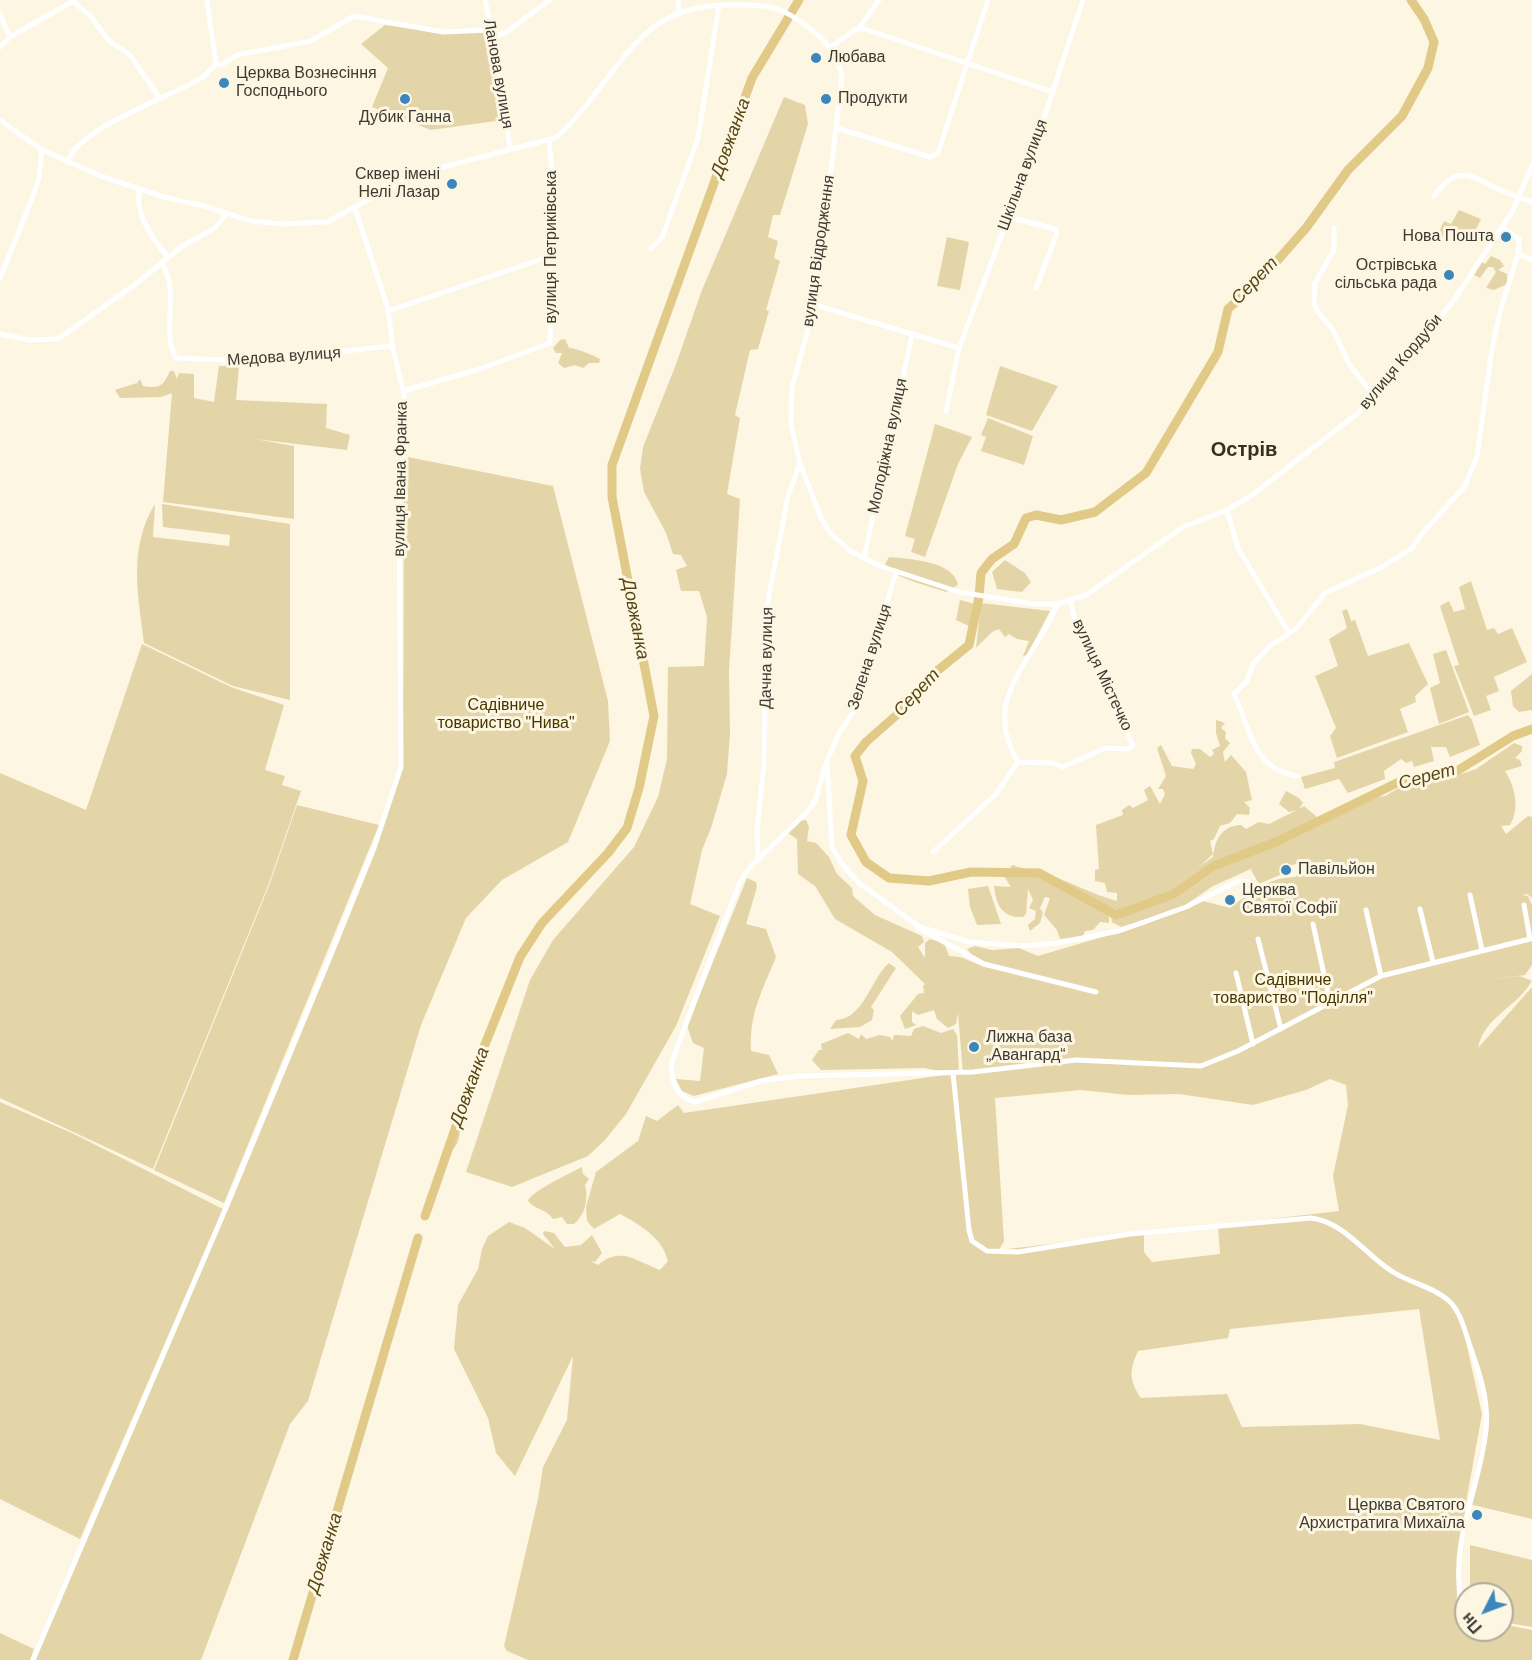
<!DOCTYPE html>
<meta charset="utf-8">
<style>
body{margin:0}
#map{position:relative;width:1532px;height:1660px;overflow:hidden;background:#fcf6e2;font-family:Helvetica,sans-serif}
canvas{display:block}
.north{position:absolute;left:1454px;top:1582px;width:60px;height:60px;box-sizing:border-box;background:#fcf6e2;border:2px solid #b0ab9c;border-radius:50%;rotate:228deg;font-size:16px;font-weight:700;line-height:24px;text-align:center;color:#3d3a32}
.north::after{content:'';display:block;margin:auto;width:21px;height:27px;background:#3b86ba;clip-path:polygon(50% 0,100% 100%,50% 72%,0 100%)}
</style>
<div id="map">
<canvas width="1532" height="1660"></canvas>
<div class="north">Пн</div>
</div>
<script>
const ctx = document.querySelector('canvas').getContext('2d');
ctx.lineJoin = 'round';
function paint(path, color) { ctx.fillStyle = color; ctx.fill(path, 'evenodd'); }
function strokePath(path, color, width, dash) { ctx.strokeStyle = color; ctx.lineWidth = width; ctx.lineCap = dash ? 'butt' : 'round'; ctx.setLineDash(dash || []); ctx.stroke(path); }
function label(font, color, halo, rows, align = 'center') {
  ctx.font = font + ' Helvetica,sans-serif'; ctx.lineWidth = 6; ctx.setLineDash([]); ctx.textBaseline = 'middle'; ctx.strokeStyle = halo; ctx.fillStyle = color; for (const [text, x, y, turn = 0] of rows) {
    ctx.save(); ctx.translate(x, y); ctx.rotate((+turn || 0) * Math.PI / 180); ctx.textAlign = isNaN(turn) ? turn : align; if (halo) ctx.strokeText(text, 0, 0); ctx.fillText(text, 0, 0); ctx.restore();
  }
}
paint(new Path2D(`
 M385,25l55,8 49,-1 14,88 -72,10 -59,-23 16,-39 -27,-24z
 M784,97l21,8 3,19 -28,91h-7l-5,22 10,4 -4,17 6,3 -14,49 3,1 -11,38 -8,1 -15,65 5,3 -13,76 13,5 -11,172 1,62 -3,41 -16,54 -9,22 -12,54 30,12 -44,110 -50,88 -21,26 -17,16 -76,31 -46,-15 64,-192 23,-40 81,-93 24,-50 9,-38 1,-92 36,-1 3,-49 -8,-26h-18l-5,-21 11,-4 -6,-11 -8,-1 -7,-21 -22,-41 -4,-23 3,-22 32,-80 27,-77z
 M1459,210l22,9 -6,12 3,2 -5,10 -14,-8 -5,8 -16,-9 6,-13 7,3z
 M947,237l22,5 -9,48 -23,-4z
 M1491,256l9,4 4,6 -6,4 9,4v10l-13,6 -8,-2 10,-16 -3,-5h-5l-8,11 -6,-3 8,-13 3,2z
 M565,339l4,9c9,1 24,7 31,11l-1,4h-10l-6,5 -8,-3 -11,3 -6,-5 4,-10h-6l-3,-5 7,-8z
 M219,366h20l-3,34 91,4 -1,24 24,7 -3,15 -92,-11 39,7v73l-131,-17 9,-109 -11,4 -41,1 -5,-8 22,-7 3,-4 3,7c17,3 20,0 27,-15h4l3,8 2,-6 15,1v24l20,4z
 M1000,366l58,20 -26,45 -46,-16z
 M988,418l45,18 -9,29 -43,-14 5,-14 -5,-2z
 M935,424l37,13 -14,27 -33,93 -14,-5 4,-13 -10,-3z
 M408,457l145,29 55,215 2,40 -42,101 -66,38 -36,38 -45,107 -113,376 -18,23 -89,236h-166l319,-759 49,-133 1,-275z
 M155,504l-2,33 76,9 1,-11 -67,-8 -1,-23 128,20v176l-57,-14 -89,-43c-6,-49 -16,-95 11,-139z
 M889,557c21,2 65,4 69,28l-12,7c-16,-6 -54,-14 -61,-28z
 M1005,560l20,13 6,9 -9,10 -25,-3 -5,-17z
 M1471,581l16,49 7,-2 4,6 14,-6 15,34 -33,15 5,14 -13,5 5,14 -17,6 -20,-50 5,-1 -19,-59 9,-5 5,11 11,-3 -6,-22z
 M960,600l15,4 -6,22 -13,-6z
 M981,603l69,8 -23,44 -4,1 6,-15 -12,-2 -8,-5 -4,3 -6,-8 -7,3 -16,16z
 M1347,609l4,12 4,-1 13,36 41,-13 19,41 -13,12 1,6 -16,7 8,23 -71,26 -7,-22 6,-8 -21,-52 23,-10 -9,-27 18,-11 -5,-17z
 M142,644l89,43 53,18 -19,65 20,6 -3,9 19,6 -32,92 -116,286 -153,-71v-325l86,37z
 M1446,650l23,62 -30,12 -9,-36 10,-5 -7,-29z
 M1532,674v36l-13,2 -6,-6 -2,-15z
 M1468,715l4,5 8,25 -30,12 -4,-10h-15l3,14 -20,6 -2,-6 -6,2 -5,-4 -17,12 1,8 -37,14 -9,-14 -34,10 -4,-12 34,-9 -1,-6z
 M1216,720l9,3 -4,5 5,4 -1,6 5,5 -7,9 2,10 6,-7 15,17 6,28 -8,2 6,6 -1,7 -12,-1 -7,9 -10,3 -6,13 -4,2 3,13 -13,12 13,-9c2,-17 8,-31 28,-32l5,4 13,-7 10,2 28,-14 -8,2 -10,-8 7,-13 13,7 4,5 -4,6 5,-3 13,11 -3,6 -17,4 -23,16 19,-5 72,-39 20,-3 24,-14 41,-4 26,-9 38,-26 8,3v5l-7,7 5,2 2,6 -17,5c10,15 15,38 5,54l-9,1 5,8 22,-18 4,1v81l-5,-4 -5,1 6,1 4,9v60l-7,10 -41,5 36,-4 12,5c-17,28 -48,36 -54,67l54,-61v532l-63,-15 18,-86 -5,-33 -19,-57 19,86 -15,83 -12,117 11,3v13h36v-6l30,6v30h-1004l-21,-9 -3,-5 34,-147 5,-32 24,-47 6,-64 -58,120 -19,-23 -8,-35 -34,-69 4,-44 20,-36 4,-20 6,-13 21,-14 16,6 30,21 -12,-15 1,-3 10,2 11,14 16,-2 11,-10 10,18 -7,9 -5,-1 8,4c23,-19 38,-4 62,5l8,-9c-6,-24 -28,-36 -48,-47l-26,15 -7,-8 -1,-14 10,-35 42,-31 8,-25 11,5 21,-16 6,8 266,-39 -25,-6 -104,2 -9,-10 7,-10h3l-1,-6 27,-11 11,6 2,-5 5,5 14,-4 10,2 2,4 2,-6 17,1 3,-7 9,-3 18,7 12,-4 4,6 2,38 4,1 -5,-61 -2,11 -8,4 -11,-9 -3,-9 -16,5 -6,-4v11l4,3 -11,4 -5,-13 18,-22 6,-1 -1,-7 2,-2 -33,-32 -57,-33 -20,-33 -17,-12 -1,-35 -8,-5v-4l8,-9 9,-1 3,7 -2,14 9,2 13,14 8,17 15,14 1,8 22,19 47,21 2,6 -6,5 7,11v-15l5,-4 14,4 5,13 11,1 25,10 53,12c-22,-6 -58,-10 -71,-30l8,-3 17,4 27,-2 19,8 105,-31 60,-24 27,7c21,-16 39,-31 66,-31l2,-14 -16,6 2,4 -25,11 -8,-14 2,-2 -40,18 -32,22 -60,19 -9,-5 -1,-5h11l8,-7c-20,6 -69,-25 -90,-34 -9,-5 -23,-2 -30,-9l3,-2c10,5 21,3 32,8 25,9 47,21 72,28v-8l-10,-1 -2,-9 -10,-2v-11l4,-1 -3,-44 27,-10 -1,-5 7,-5 4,3 15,-8 -4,-10 6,-4 10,18 5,-10 -2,-5h-5l8,-13 -9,-28 4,-3 11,21 21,3 3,-5 -5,-11 1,-4h8l10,8 4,-3 -2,-4 8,-4 -4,-13zM1271,844l-27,14 -12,1 -56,39 -43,12 38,-14 32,-19 2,-7 8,-4zM1330,1079l16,6 2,20 -15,71 6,35 -121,14 2,29 -68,8 -8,-10v-19l-145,17 5,-9 -9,-143 86,-8 47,5 51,-1 74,11 53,-15zM1419,1309l21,131 -80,-16 -118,3 -15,-33 -86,4c-12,-18 -12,-27 -3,-47l90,-13 2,-9z
 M297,805l82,20 -155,378 -70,-33 116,-287z
 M1018,872l17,3 74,41v7l-9,-1 -7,8 -8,1 -2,5 -23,3 -3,-9 -13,-15 6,-17 -5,-1 -5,11 3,5 -3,10 -10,8 -2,-6 7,-6 1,-8 -7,-3 4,-8 -5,-11 -2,25 -3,3c-21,1 -27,-12 -29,-31l17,1 -7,-11z
 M747,878l9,4 1,5 -11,37 20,5 10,28c-14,35 -27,56 -25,94l18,4 9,19 -84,22 -12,-5 -6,-12 24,2 4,-33 -11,-5 -6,-17z
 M988,886l13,38 -24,1 -7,-18 -2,-18z
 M889,963l7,5 -25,39 3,3 -2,10 -12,7 -30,2 6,-9c28,-1 35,-42 53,-57z
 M466,1092l1,20 -8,7c3,13 0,28 -11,35l-3,-9 11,-25 -1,-10 7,-8 1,-8z
 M0,1102l72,31 151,76 -143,330 -80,-40z
 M582,1167l1,7 6,5 -4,6c4,14 0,30 -11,39h-7l-5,-7 -9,2c-6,-10 -18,-9 -25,-18 3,-10 43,-28 54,-34z
 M1470,1545l62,15v67l-30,-5v-28h-32z
 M0,1633l34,16 -4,11h-30z`), '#e4d5a8');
strokePath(new Path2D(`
 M1411,0l13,19 10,23 -6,26 -26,48 -54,54 -42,58 -44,50 -34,31 -10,43 -72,121 -51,39 -34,8 -25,-5 -10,3 -12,26 -22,15 -11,14 -2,24 -10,48 -37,30 -15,22 -51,45 -11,14 8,25 -12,54 15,27 23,16 40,3 42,-9 68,1 77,42 58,-21 40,-28 64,-25 125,-61 54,-9 56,-35 19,-7
 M425,1216l55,-159 40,-100 22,-34 66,-70 19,-25 12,-40 15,-72 -42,-219v-32l140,-387 47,-78
 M293,1660l125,-422`), '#e1ca87', 9);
strokePath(new Path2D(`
 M207,0l9,64
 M485,0l11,48 14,100
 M678,0l1,11
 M73,1l18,16 18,24 21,14 29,42
 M0,14l10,23
 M859,28l20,-28
 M493,36l12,-3 45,-33
 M0,47l10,-10 65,-37
 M831,47l25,-18h9l188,63
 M0,120l42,30 61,27 61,20 40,9 47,15 31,3 45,-2 89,-48 139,-36c13,-9 22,-22 32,-34 45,-55 63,-99 143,-99 21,0 43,-1 62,11 24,15 45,32 50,61l-27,228 -23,82 -1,37 9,39 21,55 9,15 20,18 30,15 79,26 74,12h24l29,-9 97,-68 44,-17 25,-15 106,-82 42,-45 54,-68 58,-88 20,-46
 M837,128l93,29 8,-4 50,-153
 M67,162c15,-37 103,-64 136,-85 5,-3 7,-9 13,-13l5,1 16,-10 74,-14 43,-25 89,16 48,-2
 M140,190c-7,22 14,51 28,67
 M1434,196c26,-36 40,-17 71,-4 9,4 18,6 27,10
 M1009,217l46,12 2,4 -21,55
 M1334,228v22l-19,33 -1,21 4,8 15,18 16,34 26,33
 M651,248l11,-10 36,-100 21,-133
 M1518,254l14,6
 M162,263c19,31 -2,66 14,95l77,3 139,-15
 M0,278l32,-79 7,-21 3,-28
 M815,305l144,43
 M388,311l163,-55
 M0,334l29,6 29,-1 79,-56 44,-36 34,-19 12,-15
 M403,391l77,-22 70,-26 3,-165 -4,-37
 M946,411l13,-63 71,-188 53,-160
 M1227,510l11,38 51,85
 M864,558l48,-223
 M896,572l-40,136 -18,27 -11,26 5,86 10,17 17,19 61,44 49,15 56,4 32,-3 62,-12 67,-24 52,-26 11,1
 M1057,604c-22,57 -78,94 -39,158l34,1 11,4 42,-19 23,1 5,-4 -60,-131 -2,-13
 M827,761l-12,40 -8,11 -58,56 -10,16 -67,177c-2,18 3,36 23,41l66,-21 38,-5 174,-4 103,-12 125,6 37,-15 143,-75 149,-37 -6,-34
 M1297,776c-46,-8 -45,-45 -63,-82l13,-13 6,-17 18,-19 25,-16 29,-36 57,-26 29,-18 14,-19 40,-44 12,-30 15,-107 8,-37 18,-58 1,-15 -17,-12
 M933,852l63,-58 22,-32
 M758,857l-1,-27 7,-67 3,-157 21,-110 12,-33
 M1470,895l12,55
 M1420,909l13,53
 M1366,910l15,66
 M1313,924l17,78
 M917,927l67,37 112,28
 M1258,939l23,90
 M1236,973l17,71
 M953,1073l16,157 3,11 15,10 31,1 112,-18 181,-16c34,4 54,37 82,54 17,11 41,15 56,29 12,11 16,31 21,45 10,28 19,55 16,84 -7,63 -36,107 -25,174
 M33,1660l195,-457 102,-246 44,-109 27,-81 -2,-256 6,-112 -12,-51 -5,-39 -33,-101`), '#fff', 5);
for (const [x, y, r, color] of [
 [816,58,6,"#3b86ba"],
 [224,83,6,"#3b86ba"],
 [405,99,6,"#3b86ba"],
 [826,99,6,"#3b86ba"],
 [452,184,6,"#3b86ba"],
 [1506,237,6,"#3b86ba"],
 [1449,275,6,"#3b86ba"],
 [1286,870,6,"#3b86ba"],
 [1230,900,6,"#3b86ba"],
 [974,1047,6,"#3b86ba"],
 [1477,1515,6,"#3b86ba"]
]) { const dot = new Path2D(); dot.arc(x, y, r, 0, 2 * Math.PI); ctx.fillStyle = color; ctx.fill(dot); strokePath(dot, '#fcf6e2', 2); }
label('16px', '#3d3a32', '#fcf6e2', [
 ["Любава",828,58],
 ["Церква Вознесіння",236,74],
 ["Господнього",236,92],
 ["Продукти",838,99],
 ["Дубик Ганна",405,118,"center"],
 ["Сквер імені",440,175,"right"],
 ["Нелі Лазар",440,193,"right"],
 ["Нова Пошта",1494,237,"right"],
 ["Острівська",1437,266,"right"],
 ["сільська рада",1437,284,"right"],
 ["Павільйон",1298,870],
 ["Церква",1242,891],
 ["Святої Софії",1242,909],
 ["Лижна база",986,1038],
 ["„Авангард“",986,1056],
 ["Церква Святого",1465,1506,"right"],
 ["Архистратига Михаїла",1465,1524,"right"]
], 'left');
label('16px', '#3d3a32', '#fcf6e2', [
 ["Ланова вулиця",498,74,80],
 ["Шкільна вулиця",1023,175,-70],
 ["вулиця Петриківська",552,247,-90],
 ["вулиця Відродження",819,251,-82],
 ["Медова вулиця",284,357,-4],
 ["вулиця Кордуби",1401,362,-50],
 ["Молодіжна вулиця",888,446,-78],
 ["вулиця Івана Франка",401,479,-89],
 ["Зелена вулиця",870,657,-72],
 ["Дачна вулиця",767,658,-89],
 ["вулиця Містечко",1102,675,65]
]);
label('16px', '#473700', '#fcf6e2', [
 ["Садівниче",506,706],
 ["товариство \"Нива\"",506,724],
 ["Садівниче",1293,981],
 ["товариство \"Поділля\"",1293,999]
]);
label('italic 18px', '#564612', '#fcf6e2', [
 ["Довжанка",731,138,-70],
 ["Серет",1255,281,-46],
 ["Довжанка",635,619,79],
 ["Серет",917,693,-47],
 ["Серет",1427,777,-15],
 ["Довжанка",470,1087,-70],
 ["Довжанка",325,1553,-73]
]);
label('bold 20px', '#353020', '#fcf6e2', [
 ["Острів",1244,450]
]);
</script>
